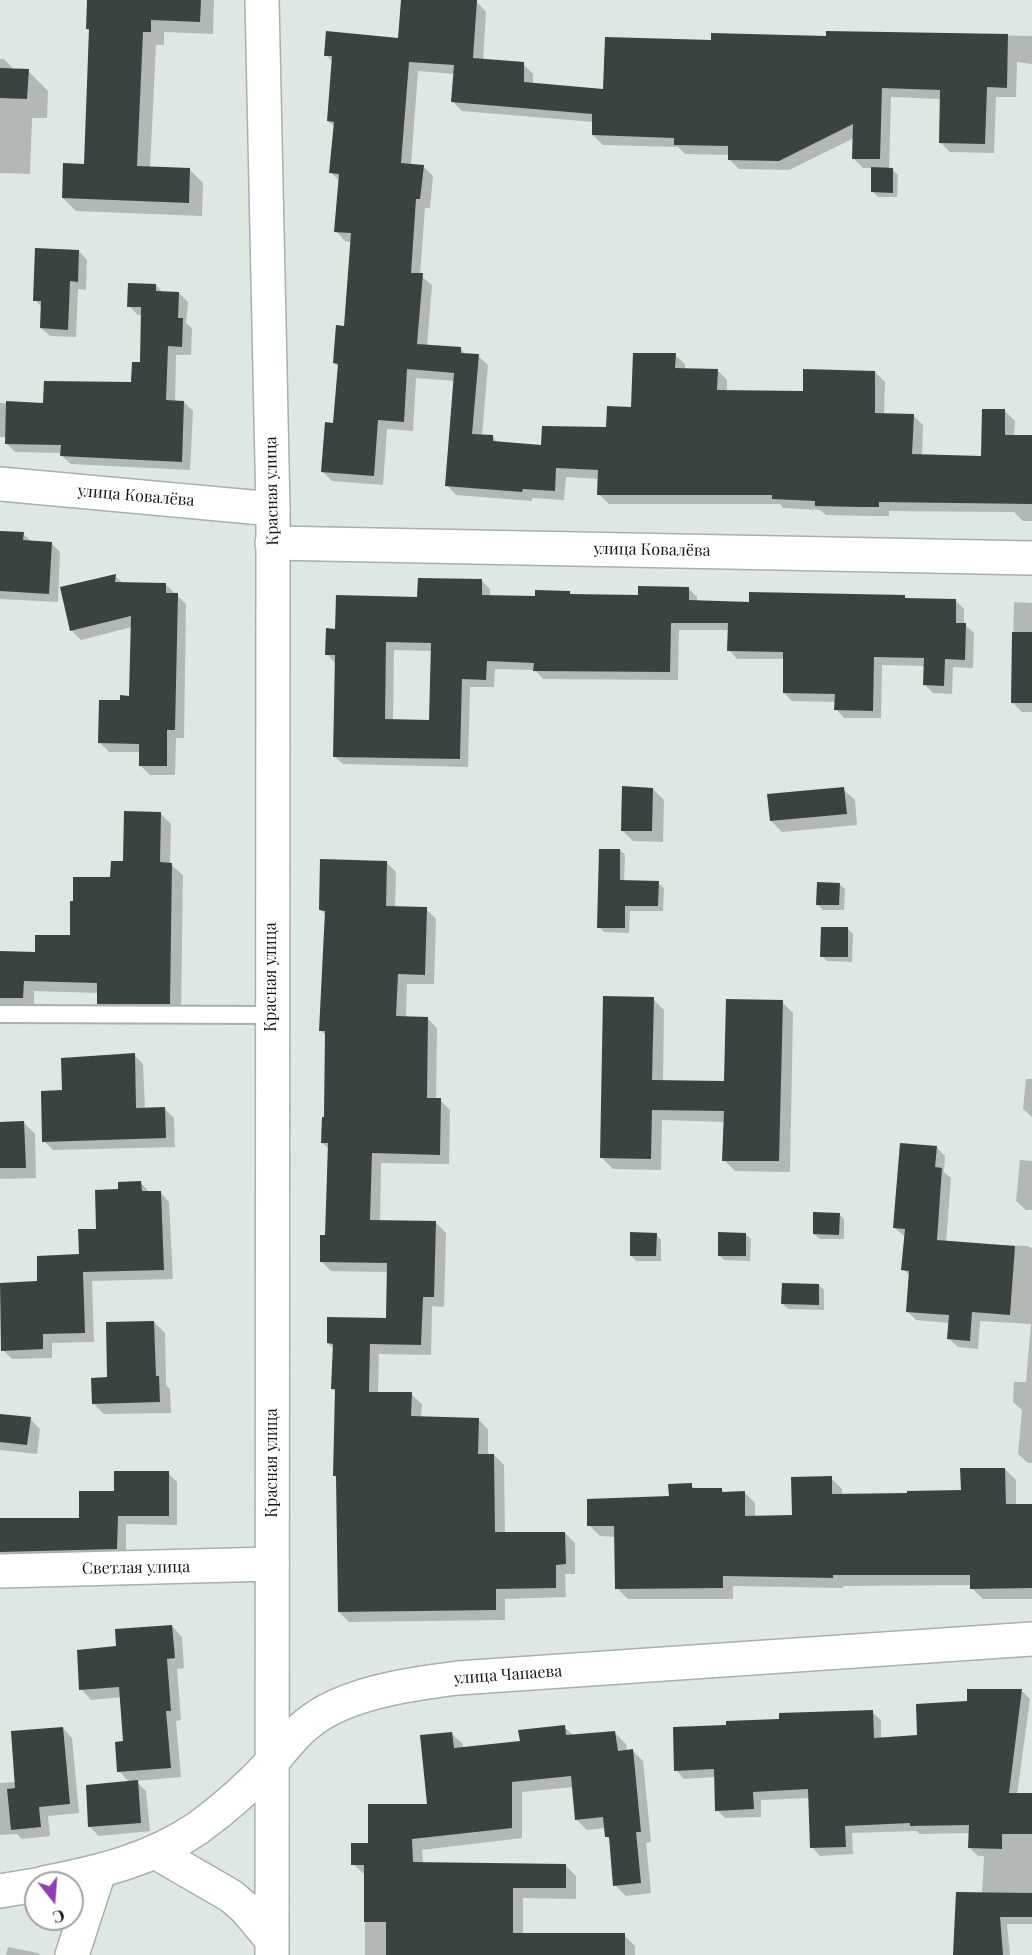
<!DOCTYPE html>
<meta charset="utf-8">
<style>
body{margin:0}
#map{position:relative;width:1032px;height:1955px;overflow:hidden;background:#dfe7e2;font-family:"Playfair Display",serif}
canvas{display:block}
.north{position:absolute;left:24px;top:1871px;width:60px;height:60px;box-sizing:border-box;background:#fff;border:2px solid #a1a2a1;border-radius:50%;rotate:163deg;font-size:16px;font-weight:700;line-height:24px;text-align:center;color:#131614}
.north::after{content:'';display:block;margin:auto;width:21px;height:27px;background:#8e40b1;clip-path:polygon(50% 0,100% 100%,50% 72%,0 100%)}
</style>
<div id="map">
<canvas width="1032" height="1955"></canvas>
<div class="north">С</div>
</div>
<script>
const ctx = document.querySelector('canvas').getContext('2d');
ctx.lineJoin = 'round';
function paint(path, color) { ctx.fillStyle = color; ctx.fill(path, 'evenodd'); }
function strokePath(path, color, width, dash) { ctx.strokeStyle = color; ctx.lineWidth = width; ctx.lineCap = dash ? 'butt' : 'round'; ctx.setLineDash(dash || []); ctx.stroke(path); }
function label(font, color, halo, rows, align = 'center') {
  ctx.font = font + ' "Playfair Display",serif'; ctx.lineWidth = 6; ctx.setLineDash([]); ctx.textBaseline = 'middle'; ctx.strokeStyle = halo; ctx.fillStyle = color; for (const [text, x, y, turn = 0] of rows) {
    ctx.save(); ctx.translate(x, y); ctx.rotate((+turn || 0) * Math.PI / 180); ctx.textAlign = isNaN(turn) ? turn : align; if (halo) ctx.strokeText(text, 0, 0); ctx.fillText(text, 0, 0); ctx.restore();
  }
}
paint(new Path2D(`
 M89,0h125l-1,34 -49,-2v13h-8l-6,123 40,2 13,13 -1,33 -126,-5 -13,-13 22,-33 6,-133 -4,-3z
 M402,0l75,2 9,10 -3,49 40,3 10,10v11l72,6 107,-50 116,-4v-5l204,4v28l-15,-2 -1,35h-20l-2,56 -44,-1 -10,-10 1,-43 -50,-2 -2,73h4l5,5 -1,22h-19l-6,-6 1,-23h-10l-10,-10 1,-20 -65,32 -50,-1 -10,-10 1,-4 -45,-1 -7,-7 -75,-2 -10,-10 1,-13 -132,-11 -10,-10 3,-27 -37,-3 -7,94 12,1 10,10 -3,32h-5l-5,67 12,10 -5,61 34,3 5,6 12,1 10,9 -6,71 11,1 5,6 44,3 66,-17 25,-21 42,-53 10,9v6h32l10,10v11l77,1 71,-20 10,10 -1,32 29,1 10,10 -1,31 60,1 23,-46 10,10 -1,15 18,1v84h-9l-9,-9 -125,-1v5h-18l-45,-1 -6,-5 -37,-2 -3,-4h-171l-10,-10v-15l-33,-2 -2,23 -32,-2v3l-76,-6 -9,-10 8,-104 -39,-3 -3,53 -26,-2 -4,56 -51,-4 -10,-10 13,-46 5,-57 -6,-5 11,-35 7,-86 -7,-1 -9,-10 4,-49 -9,-10 4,-45 -7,-6 5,-59 -7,-7 73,-16z
 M0,59h4l10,11 14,1 20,20 -1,27h-15l-2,56 -30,-1z
 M79,251l8,9 -1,30 -8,-1 -2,48 -26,-1 -9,-8 1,-21 -7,-7z
 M156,285l7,8h16l9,9 -2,21 6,5 -1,27h-15l-1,47h9l9,9 -3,59 -119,-6 -9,-8v-3l-47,-1 -9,-9v-6h-6v-34l44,1 89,-21 8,-19 1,-49h-4l-9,-9z
 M0,532l23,2 9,8 19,1 9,9 -2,50 -58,-3z
 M115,576l9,8 42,1 20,19 -2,134h-8l-1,37h-25l-10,-10v-13h-31l-9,-9 22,-42 9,-4 1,-70 -51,13 -9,-9 -10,-43z
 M481,580l9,9v7l46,1 33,-5 3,3 68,1 49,-7 8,8v5l54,1 154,-6 2,3 49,1 8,8v15l10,9 -1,35 -20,-1 -1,27 -19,-1 -8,-8v-19l-43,-1 -1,53h-37l-8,-9v-7l-44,-1 -8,-8 1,-34h-48l-8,-9v-20h-50l-1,50 -135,-1 -8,-9 -40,-1 -1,18h-24l-2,80 -125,-3 -9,-8 2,-92 -9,-10 10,-24 82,-32zM394,650l39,1 -2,70h-38z
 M1014,602l18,1v109h-10l-10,-10z
 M653,789l11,11 -1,42 -30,-1 -11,-11z
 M843,789l12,11 2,25 -75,7 -11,-11z
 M160,813l11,11 -1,40 13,11 -2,139h-72l-11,-11v-10l-64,-2v17h-34v-55l36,1 35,-17z
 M620,850l5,5 -1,27 34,1 6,5 -1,23h-33l-1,22 -25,-1 -5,-5z
 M386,862l10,10 -1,36 31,1 10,10 -2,65h-27l-1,34h21l10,10 -1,72h4l10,10 -1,54 -68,-1 -1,58 56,2 10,10 -2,74 -12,-1 -1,49 -52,-1 -1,39 33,1 11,10 -1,14 57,1 10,10v26h6l10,10 1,69 60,-1 10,10v31h-10l1,23 -61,2v21l-156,2 -10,-10 -1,-133 -4,-4 2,-83 -3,-3 1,-40 -6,-6 60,-24v-47l-57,-1 -10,-10 6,-24 2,-88 -7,-6 3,-25 2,-82 -6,-5 5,-116 -5,-5z
 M839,884l6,5 -1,21h-21l-5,-5z
 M848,929l5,5 -1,28 -25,-1 -5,-5z
 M653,999l11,11 -1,71 62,1 57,-80 11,11 -3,159 -55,-1 -11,-11 1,-38 -63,-2 -1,50 -48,-1 -11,-11z
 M134,1055l9,9 2,45h20l9,9 1,29 -122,3 -9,-9 19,-50z
 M1026,1079h6v38l-9,-8z
 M0,1123h24l11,11 1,44 -36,1z
 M936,1147l9,9 -1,16 7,6 -5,65 54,4 1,-2 26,1 5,2v215h-4l-10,-9 4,-44 -9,-8 1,-20h12l5,-58 -51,-3 -2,28 -20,-2 -10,-9 1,-15 -33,-3 -9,-9 3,-35 -7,-7 2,-32 -10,-9z
 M1020,1160l12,1v49h-6l-10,-9z
 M141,1183l9,10 10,-1 9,10 4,77 -81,2 2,61 -42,1v15l-40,1 -9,-9 36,-67 41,-27 18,-26 22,-40z
 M839,1214l5,5v20h-24l-6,-5z
 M656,1234l5,6v21h-25l-5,-6z
 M745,1234l6,5 -1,22 -26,-1 -5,-5z
 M819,1285l5,5v20l-36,-1 -5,-5z
 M154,1322l11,11 1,52 4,4 1,24 -67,1 -11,-11 16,-24z
 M0,1415l30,4 10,10 -3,25 -37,-4z
 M1005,1469l11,11v26l16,-1v94h-49l-11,-11v-3l-129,1v2l-110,-2v13h-105l-11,-11 -1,-51 -16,-1 -11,-11 81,-27 21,-13 5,5 25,-1 4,4 19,-1 11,11v14l38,-1 38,-38 11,11v6l120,-3z
 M168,1473l9,9v43l-51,-1v34l-126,5v-44l81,1z
 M172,1626l10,11 2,31 -7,1 4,51 -5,1 5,56 -45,4 10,10 4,40 -51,5 -9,-9 40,-44 -11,-12 6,-29 -3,-45 -31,3 -10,-11 37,-41z
 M1021,1690l9,9 -13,96h15v129h-25l3,31h-55l27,-60 2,-39h-6l-9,-9 1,-14 -50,1 -4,-3 -64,2 1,21 -33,2 -8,-9 -2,-49 -49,2v17l-36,1 -8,-8 -2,-33 -31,2 -8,-9 52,-44 144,-14 9,8v19l37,-3 50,-33z
 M564,1727l10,9 41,-3 11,11 1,7 5,-1 11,11 8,81 -5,1 5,50 -25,3 -11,-11 -4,-44 -5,-5 -1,-8 -18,2 -11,-11 -3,-32 -51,5v46l-100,12 1,14 142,1 11,11v23l-53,-1v36l101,1 11,11v9h-270v-80l-12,-11 16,-19 59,-39 24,-72 11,10v4l58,-5z
 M63,1728l9,10 7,75 -31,3 2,20 -28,3 -5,-5 -17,1v-52l16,-1z
 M8,1947l30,6 2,2h-34z`), '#0003');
paint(new Path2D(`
 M87,0h114l-1,22 -49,-2v12h-8l-6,134 53,2 -1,35 -127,-5 1,-35 21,1 5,-135h-3z
 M401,0h76l-4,58 51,4v20l79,7 2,-52 106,3v-7l115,3v-5l182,3 -1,54 -20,-1 -2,57 -46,-1 1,-53 -58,-2 -2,71h-28l1,-35 -74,37 -51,-1v-14l-54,-1v-7l-82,-3v-21l-141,-12 3,-37 -45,-3 -8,101 23,2 -4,34h-4l-5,74h12l-6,71 44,3v6l18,1 -7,80 21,1v6l48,4 1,-19 64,1 1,-21 24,1 2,-54h43l-1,15 43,1 -1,21 86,1v-22l72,2v42l39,1 -2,40 69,2 1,-47h23v26h27v69l-153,-2v5h-19l-45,-1v-5l-43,-2v-4h-175l1,-25 -42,-2 -1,23 -32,-2 -1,3 -77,-6 9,-113 -47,-4 -3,53 -26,-2 -4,56 -53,-4 4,-50 8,1 5,-59 -5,-1 3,-38 8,1 7,-93 -17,-1 5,-58 -10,-1 5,-51 -7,-1 5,-65h-8l2,-25 72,7z
 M0,68l29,1 -2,30 -27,-1z
 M871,167l22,1v25l-22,-1z
 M35,248l44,2 -1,32 -8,-1 -2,49 -28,-2 1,-27h-8z
 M128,283l28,1v7l23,1 -1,26h5l-1,29 -14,-1 -2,54 18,1 -2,61 -122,-6 1,-11 -56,-1 1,-43 37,2 1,-22 87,1 1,-20h8l1,-55h-14z
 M0,531l24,1 -1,8 29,2 -3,52 -49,-3z
 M116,574l-1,8 51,1v10h12l-3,137h-8v36h-28v-22l-41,-1 1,-43h21v-5l9,1 2,-80 -61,15 -10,-44z
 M418,578l64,1v16l53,1v-6l35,1v3l68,1v-9l51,1v13l60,2v-10l156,3v3l51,1v24h10l-1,37 -20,-1 -1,27 -21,-1 1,-27 -50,-1 -1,54 -39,-1 1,-16 -52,-1v-41l-56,-1 1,-28h-57l-1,49 -137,-1 1,-8 -47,-2 -1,19 -24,-1 -2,80 -127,-2 2,-102h-10l1,-27 9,1 1,-34 81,2zM386,642l45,1 -2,77 -44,-1z
 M1012,632h20v71h-21z
 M622,786l31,2 -1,43h-31z
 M844,787l3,27 -77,7 -3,-27z
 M124,811l37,1 -1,50 12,1 -2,141h-73v-21l-73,-2 -1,17h-23v-47l35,1v-17h35v-34h3v-24h37l1,-16h12z
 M599,849h21v31l39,1 -1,25h-33v22h-28z
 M320,859l67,2 -1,45 41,1 -2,68 -27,-1 -2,42 32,1 -1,81h14l-1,57 -68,-2 -2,67 66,1 -2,76h-11l-2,48 -51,-1 -1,48h43l-1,24 68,2 -1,36h16l1,78h70l1,32 -10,1v23l-60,1v21l-158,2 -2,-136h-3l2,-87h-4l2,-45 -6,-1v-26l59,1 1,-55 -67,-1v-27h5l3,-92h-7l1,-26h2l1,-86h-6l6,-120 -6,-1z
 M817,882l23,1 -1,22h-23z
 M821,927h27v30h-28z
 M603,996l51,1 -2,83 72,1 2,-82 57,1 -4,161h-57l2,-50 -72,-1 -1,49 -51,-1z
 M135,1053l1,55 29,-1 1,31 -124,4 -1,-51 21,-1 -1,-32z
 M24,1121l2,47h-26v-46z
 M900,1143l37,3 -2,21 7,1 -5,72 78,6 -5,69 -38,-3 -2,29 -23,-2 2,-24 -43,-3 3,-41 -8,-1 4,-41 -12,-1z
 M141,1181l1,10h19l3,79 -81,2 2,61 -42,1v15l-42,2 -1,-68 37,-2v-25l42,-2 -1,-25h18l-1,-39 23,-1v-7z
 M813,1212l27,1 -1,22 -26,-1z
 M630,1232l27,1 -1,23h-26z
 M718,1232l28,1v23h-28z
 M782,1283l37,1v21l-38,-1z
 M154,1321l2,55h3l1,26 -68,2 -1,-26 16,-1 -1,-55z
 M0,1414l31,3 -4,28 -27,-3z
 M960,1468h45l1,36h26v84l-62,1v-14h-137v3l-110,-2v12l-108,1 -1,-63h-27v-27l82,-3 -1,-12 24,-1v5h30v4l23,-1v25l47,-1 -1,-38 41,-1v18l75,-1v-2l54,-1z
 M114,1471h55v45h-51l-1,33 -117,3v-34h79v-27h35z
 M172,1625l3,33 -8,1 4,52h-5l5,57 -54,4 -2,-30 8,-1 -4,-54 -40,3 -2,-40 39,-4 -1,-17z
 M967,1689h55l-13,104h23v41h-30v15l-34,-1 1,-23 -59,1v-3l-65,3 1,21 -36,1 -2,-59 -55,3 1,17 -39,2 -1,-42 -40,2 -1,-44 53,-2v-4l53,-2v-6l94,-3 1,28 43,-3 -1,-31 51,-3z
 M565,1725l1,10 49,-4 3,20 15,-2 8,83h-5l5,51 -28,3 -4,-49h-4l-2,-20 -28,3 -4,-44 -59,6v46l-100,11 1,23 153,2v24h-53v45h112v22h-239v-33h-22v-57h-13v-22h17v-39h59l-7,-69 32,-3 2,16 66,-7 -2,-11z
 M63,1727l7,77 -31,3 2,20 -30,3 -4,-41 8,-1 -4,-57z
 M138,1780l3,43 -53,4 -2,-42z
 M956,1892l76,1v24h-32l3,38h-50z`), '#3b4342');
const service = new Path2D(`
 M0,1014l271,1`);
const minor = new Path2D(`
 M0,484l273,25
 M272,543l760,15
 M0,1571l272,-7
 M72,1955l27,-83`);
const tertiary = new Path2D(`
 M262,0l11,509 -1,1446
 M155,1852l76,44 14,12 26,31
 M44,1883c55,-11 107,-23 154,-55 26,-19 53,-43 75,-67 11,-13 20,-26 34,-37 37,-31 103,-40 151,-46l574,-39
 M0,1891l36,-6`);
strokePath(service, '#a9b0ab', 20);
strokePath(minor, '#a9b0ab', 36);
strokePath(tertiary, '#a9b0ab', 36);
strokePath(service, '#fff', 16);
strokePath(minor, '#fff', 33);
strokePath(tertiary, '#fff', 33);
label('16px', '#131614', '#fff', [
 ["Красная улица",272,491,-91],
 ["улица Ковалёва",136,496,5],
 ["улица Ковалёва",652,550,1],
 ["Красная улица",271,977,-90],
 ["Красная улица",272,1463,-90],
 ["Светлая улица",136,1568,-1],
 ["улица Чапаева",508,1675,-4]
]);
</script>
